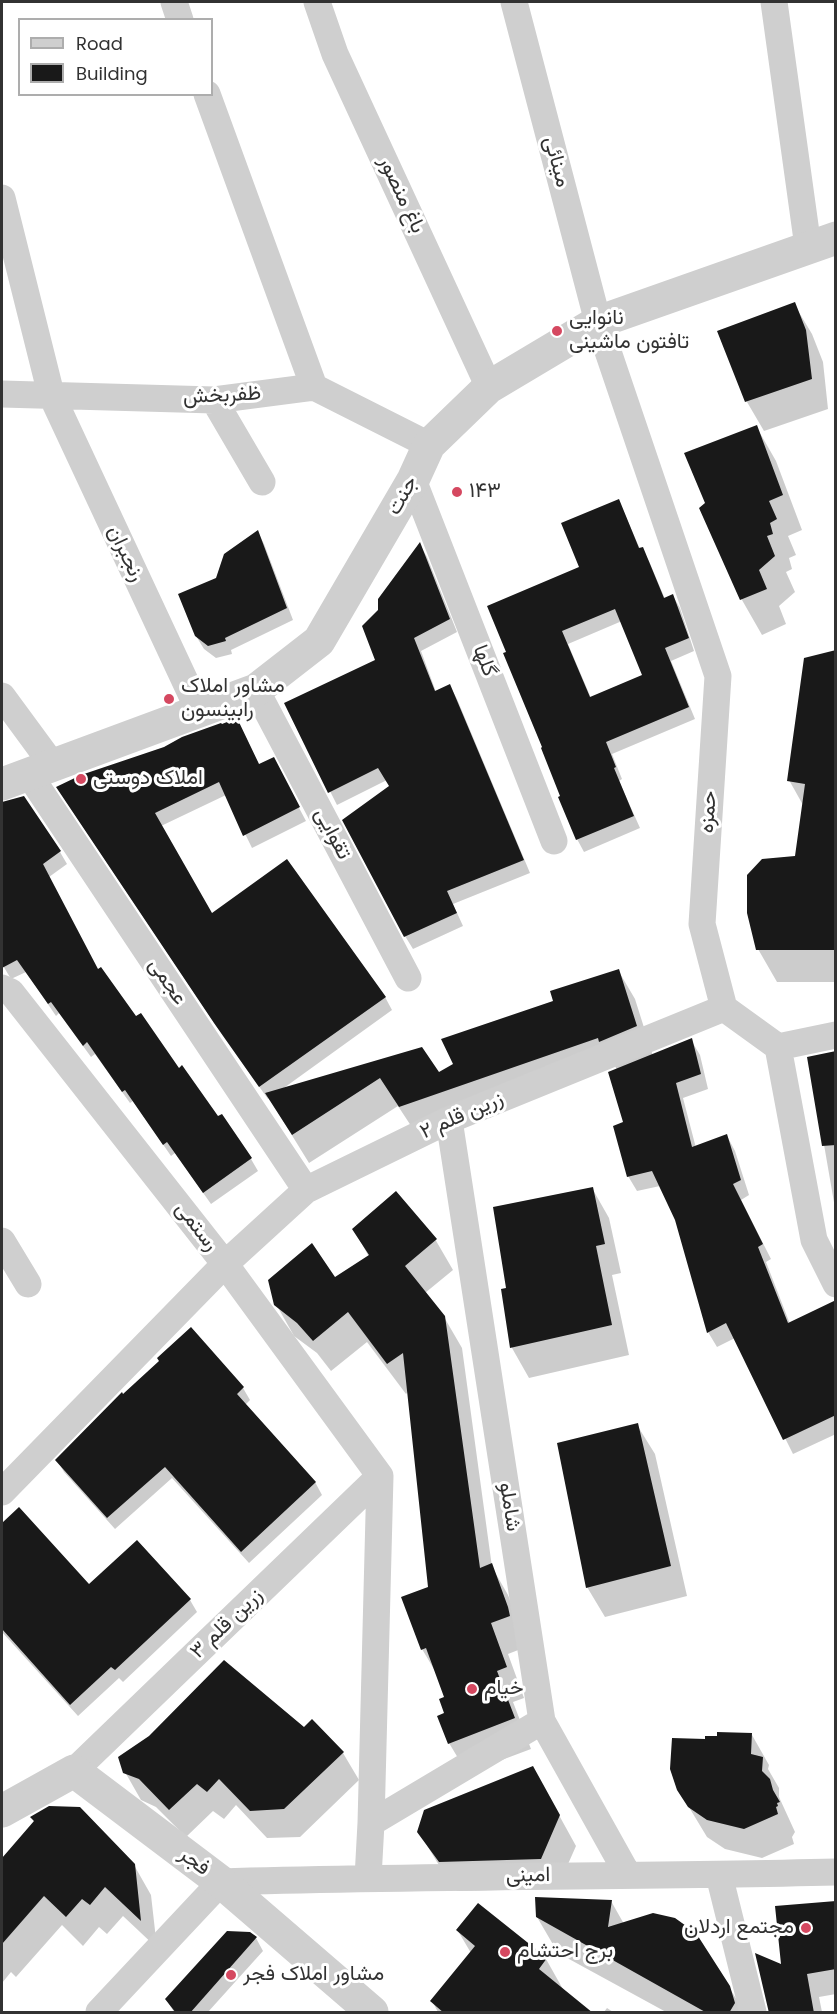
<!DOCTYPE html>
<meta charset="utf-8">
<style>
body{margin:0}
#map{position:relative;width:837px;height:2014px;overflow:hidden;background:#fff;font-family:Poppins,sans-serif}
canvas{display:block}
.frame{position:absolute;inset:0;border:3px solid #323232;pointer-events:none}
.legend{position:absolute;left:18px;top:18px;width:195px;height:78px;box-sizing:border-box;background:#fff;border:2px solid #adadad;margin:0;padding:8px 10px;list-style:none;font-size:18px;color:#323232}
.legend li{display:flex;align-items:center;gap:12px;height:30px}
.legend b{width:30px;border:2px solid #adadad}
</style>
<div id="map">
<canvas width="837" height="2014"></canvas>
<div class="frame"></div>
<ul class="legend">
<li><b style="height:8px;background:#cfcfcf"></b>Road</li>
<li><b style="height:16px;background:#191919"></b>Building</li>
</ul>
</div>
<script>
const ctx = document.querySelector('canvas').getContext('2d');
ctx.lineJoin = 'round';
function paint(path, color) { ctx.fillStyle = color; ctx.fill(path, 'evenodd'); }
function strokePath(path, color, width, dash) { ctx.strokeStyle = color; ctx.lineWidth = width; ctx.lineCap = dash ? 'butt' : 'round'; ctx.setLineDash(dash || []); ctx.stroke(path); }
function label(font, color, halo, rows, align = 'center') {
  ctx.font = font + ' Poppins,Vazirmatn,sans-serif'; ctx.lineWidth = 6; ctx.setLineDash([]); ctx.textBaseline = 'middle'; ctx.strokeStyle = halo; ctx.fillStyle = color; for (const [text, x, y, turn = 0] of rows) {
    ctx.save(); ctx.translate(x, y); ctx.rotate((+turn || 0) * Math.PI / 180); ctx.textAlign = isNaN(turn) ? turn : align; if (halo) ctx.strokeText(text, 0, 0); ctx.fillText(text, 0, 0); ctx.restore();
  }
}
paint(new Path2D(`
 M794,304l18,30 11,28 5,47 -64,22 -17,-29 -28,-70z
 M756,426l20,35 26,69 -14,6 8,19 -7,3 3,11 -6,3 9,20 -16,14 7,18 -24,11 -20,-35 -41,-92 6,-5z
 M619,501l21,48h2l7,12 16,38 8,-3 7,12 14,43 -23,10 24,58 -83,35 10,25 -3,2 21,47 -56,24 -7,-13 -15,-43 -57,-142 76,-86zM622,621l22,55 -53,22 -23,-54z
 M258,532l6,12 29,76 -62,30 1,4 -16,4 -12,-9 -8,-13 21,-57z
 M420,545l7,12 30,75 -36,19 15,41 14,-6 7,13 73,174 -77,31 10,22 -50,23 -8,-13 -14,-149 -4,-7 -50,25 -51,-101 91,-43 2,-51z
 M836,652v330h-59l-19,-33 39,-91 6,-53 -14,-25z
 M237,719l22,46 21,7 26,49 -54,27 -26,-53 -65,31 50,89 174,82 7,13 -111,80 140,-42 18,26 116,-72 63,-32 17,29 18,57 38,-16 9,15 8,34 -25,9 13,50 31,-12 8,15 14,44 -8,5 30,59 -5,3 24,62 46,7v103l-43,20 -58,-116 -18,9 -9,-15 -31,-112 -17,-34 -23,5 -9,-15 -3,-53 -8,-53 -2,-4 -198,69 -19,-29 -89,57 -40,-65 -1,1 -45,-63 -158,-236 100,-52z
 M2,803h6l52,49 7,12 -18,13 49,94 153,188 7,12 -47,33 -36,-51 -4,3 -38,-55 -3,2 -35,-49 -4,3 -32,-44 -3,3 -30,-44 -15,7 -9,-15z
 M836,1053v161l-27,-156z
 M592,1188l17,30 12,55 -9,2 17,80 -100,23 -17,-30 -9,-58 4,-1z
 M354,1229l81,10 18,31 -28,23 19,24 18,31 30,219 16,28 17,44 1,8 -18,7 16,44 -11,4 18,47 -64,24 -18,-30 -3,-45 -8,-22 -16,-27 7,-61 -21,-196 -2,2 -39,-52 -36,29 -14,-18 -23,-17 -18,-32 59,-24 34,-23z
 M243,1388l7,12 -5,5 70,77 7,13 -73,68 -77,-85 -57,51 -51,-57 -7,-12 66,-64z
 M637,1425l18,29 32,142 -82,21 -18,-30z
 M19,1509l70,77 48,-44 53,58 7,12 -74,70 -4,-4 -41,38 -76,-84v-107z
 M304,1729l39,24 16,27 -59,57 -33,1 -31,-33 -12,14 -11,-8 -27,26 -30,-30 -15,-7 -16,-28z
 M752,1735l17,30 -1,4 11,19v9l16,35 -3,5 2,7 -32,14 -37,-9 -18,-12 -29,-48 28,-48z
 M549,1797l27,49 -19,43 -100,2 -20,-29 -18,-30z
 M32,1818l102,47 17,30 6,53 -34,-32 -16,18 -8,-7 -16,19 -21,-21 -46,52 -5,-5 -9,11v-123l32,-38z
 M611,1901l13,23 105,63 15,25h-78l-108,-59 -21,-36z
 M836,1903v91l-17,3 3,15h-50l10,-46z
 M458,1931l88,28 18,32 26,21h-152l-6,-11 39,-48z
 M256,1938l7,13 -55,61h-34l-8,-13z
 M607,2008l6,4h-9z`), '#0003');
paint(new Path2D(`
 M795,302l11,28 6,49 -67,23 -28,-71z
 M757,425l26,70 -14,6 8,18 -7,4 3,11 -6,2 8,20 -16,14 8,19 -27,11 -41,-92 6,-5 -21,-50z
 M619,499l20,49 4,-1 21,51 9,-4 16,44 -24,10 24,59 -83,35 10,25 -2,1 20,48 -58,24 -18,-43 2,-1 -19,-48 1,-1 -39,-94 3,-1 -19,-46 92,-39 -18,-44zM615,609l27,66 -52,22 -28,-66z
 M258,530l29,78 -62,30 1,3 -18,5 -13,-10 -17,-42 38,-16 8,-24z
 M420,542l30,77 -36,19 21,53 15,-7 74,176 -77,31 10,22 -53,24 -62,-117 47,-34 -11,-18 -50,25 -44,-90 91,-43 -13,-34 16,-16v-11z
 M836,650v300h-80l-9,-37v-38l15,-16 33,-3 10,-72 -18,-3 17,-123z
 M237,718l22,46 15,-7 26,50 -57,29 -24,-54 -64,31 57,100 75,-54 99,138 -127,90 -45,-64 -158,-236 25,-12 83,-28 18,-10 39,-14 1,1z
 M24,796l37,55 -18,13 55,105 3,-2 35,49 5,-3 38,55 3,-3 36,51 4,-2 30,44 -49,35 -36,-51 -4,3 -38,-55 -3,2 -35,-50 -4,4 -32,-44 -3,2 -31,-44 -15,8v-166z
 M619,969l18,57 -38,16 -1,-4 -199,69 -19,-29 -88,57 -27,-42 157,-46 17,25 14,-8 -12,-25 112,-38 -3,-10z
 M692,1038l9,36 -25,9 16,64 35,-13 14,46 -8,4 30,60 -5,3 30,76 48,-23v115l-53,25 -57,-117 -19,10 -32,-113 -23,-49 -25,6 -14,-51 10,-4 -15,-50z
 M836,1051v94l-14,1 -15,-89z
 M593,1187l12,57 -9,2 16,79 -102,23 -9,-59 5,-1 -13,-81z
 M396,1191l41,48 -32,27 40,50 35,252 12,-5 16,44 2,9 -19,7 16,44 -10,4 18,47 -67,26 -11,-28 7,-3 -5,-14 5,-2 -18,-49 -5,2 -20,-53 27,-10 -25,-234 -16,11 -39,-52 -35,29 -16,-18 -23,-18 -6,-25 44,-37 23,34 34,-22 -17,-26z
 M191,1327l53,60 -7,7 79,88 -75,70 -76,-85 -58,51 -52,-58 67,-68 1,2 36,-33 -2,-3z
 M638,1423l33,143 -85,22 -29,-145z
 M19,1507l70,77 48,-44 54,59 -76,71 -4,-3 -41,38 -68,-76v-106z
 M224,1660l80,67 8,-8 32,33 -60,57 -34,2 -31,-32 -12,13 -10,-8 -28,26 -30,-31 -16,-6 -5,-16 31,-21z
 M717,1732l35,1 -1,21 12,3 -1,14 8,8 3,11 7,12 -3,1 1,3 -2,1 2,7 -34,15 -37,-9 -19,-13 -11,-17 -7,-21 2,-31 33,1v-3h12z
 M533,1766l27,49 -19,44 -102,3 -22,-30 7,-22z
 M49,1806l31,1 55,57 6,57 -36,-34 -15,18 -8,-6 -16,18 -22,-21 -42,48v-86l32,-37 -4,-4z
 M535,1897l77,3 -4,27 45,-14 22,5 21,15 34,53 5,17 -6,10h-22l-171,-96z
 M836,1901v68l-29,5 7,39h-45l-14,-60 26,11 -6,-58z
 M478,1903l69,55 -8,11 54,44h-149l-14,-12 45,-55 -19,-16z
 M227,1931l23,1 7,5 -67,76h-14l-11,-14z`), '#191919');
strokePath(new Path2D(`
 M174,2l6,18
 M317,2l18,52 154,333
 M514,2l84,320 120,354 -16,248 22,84 54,39 36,193 22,44
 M774,2l34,245
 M207,94l107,293
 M2,198l49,196 149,319
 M2,394l212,6 100,-13 115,58
 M214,400l48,82
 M413,480l141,361
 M256,690l152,288
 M2,696l50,68
 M28,773l278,417
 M2,988l9,4 214,272 155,212
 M778,1047l58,-12
 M449,1120l93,601 86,154
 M2,1241l26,43
 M2,1492l223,-228 81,-74 143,-70 275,-112
 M74,1771l306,-295
 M371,1823l171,-102
 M719,1875l34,137
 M368,1878l3,-55 9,-347
 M99,2012l122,-130c205,-6 410,-5 615,-10`), '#cfcfcf', 27);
strokePath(new Path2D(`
 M2,784l254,-94 63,-49 94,-161 16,-35 60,-58 109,-65 238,-84
 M2,1811l72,-40 147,111 151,130`), '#cfcfcf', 33);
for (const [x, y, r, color] of [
 [557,331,6,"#d54860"],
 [457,492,6,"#d54860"],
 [169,699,6,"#d54860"],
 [81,779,6,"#d54860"],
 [472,1689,6,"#d54860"],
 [806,1928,6,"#d54860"],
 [505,1952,6,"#d54860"],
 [231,1975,6,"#d54860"]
]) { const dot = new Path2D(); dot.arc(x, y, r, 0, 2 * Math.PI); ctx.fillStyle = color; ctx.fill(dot); strokePath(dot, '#fff', 2); }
label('21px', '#323232', '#fff', [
 ["مینائی",556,162,75],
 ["باغ منصور",401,195,65],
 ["ظفربخش",222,396,-3],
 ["جنت",403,496,-61],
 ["رنجبران",125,554,65],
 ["گلها",484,661,69],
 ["حمزه",709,812,-86],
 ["تقوایی",332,834,62],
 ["عجمی",167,982,56],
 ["زرین قلم ۲",462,1116,-24],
 ["رستمی",196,1227,52],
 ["شاملو",509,1507,81],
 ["زرین قلم ۳",227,1624,-44],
 ["فجر",194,1862,37],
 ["امینی",528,1876,-1]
]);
label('21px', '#323232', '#fff', [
 ["نانوایی",569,319],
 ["تافتون ماشینی",569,343],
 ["۱۴۳",469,492],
 ["مشاور املاک",181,687],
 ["رابینسون",181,711],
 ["املاک دوستی",93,779],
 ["خیام",484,1689],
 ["مجتمع اردلان",794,1928,"right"],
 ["برج احتشام",517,1952],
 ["مشاور املاک فجر",243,1975]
], 'left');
</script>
